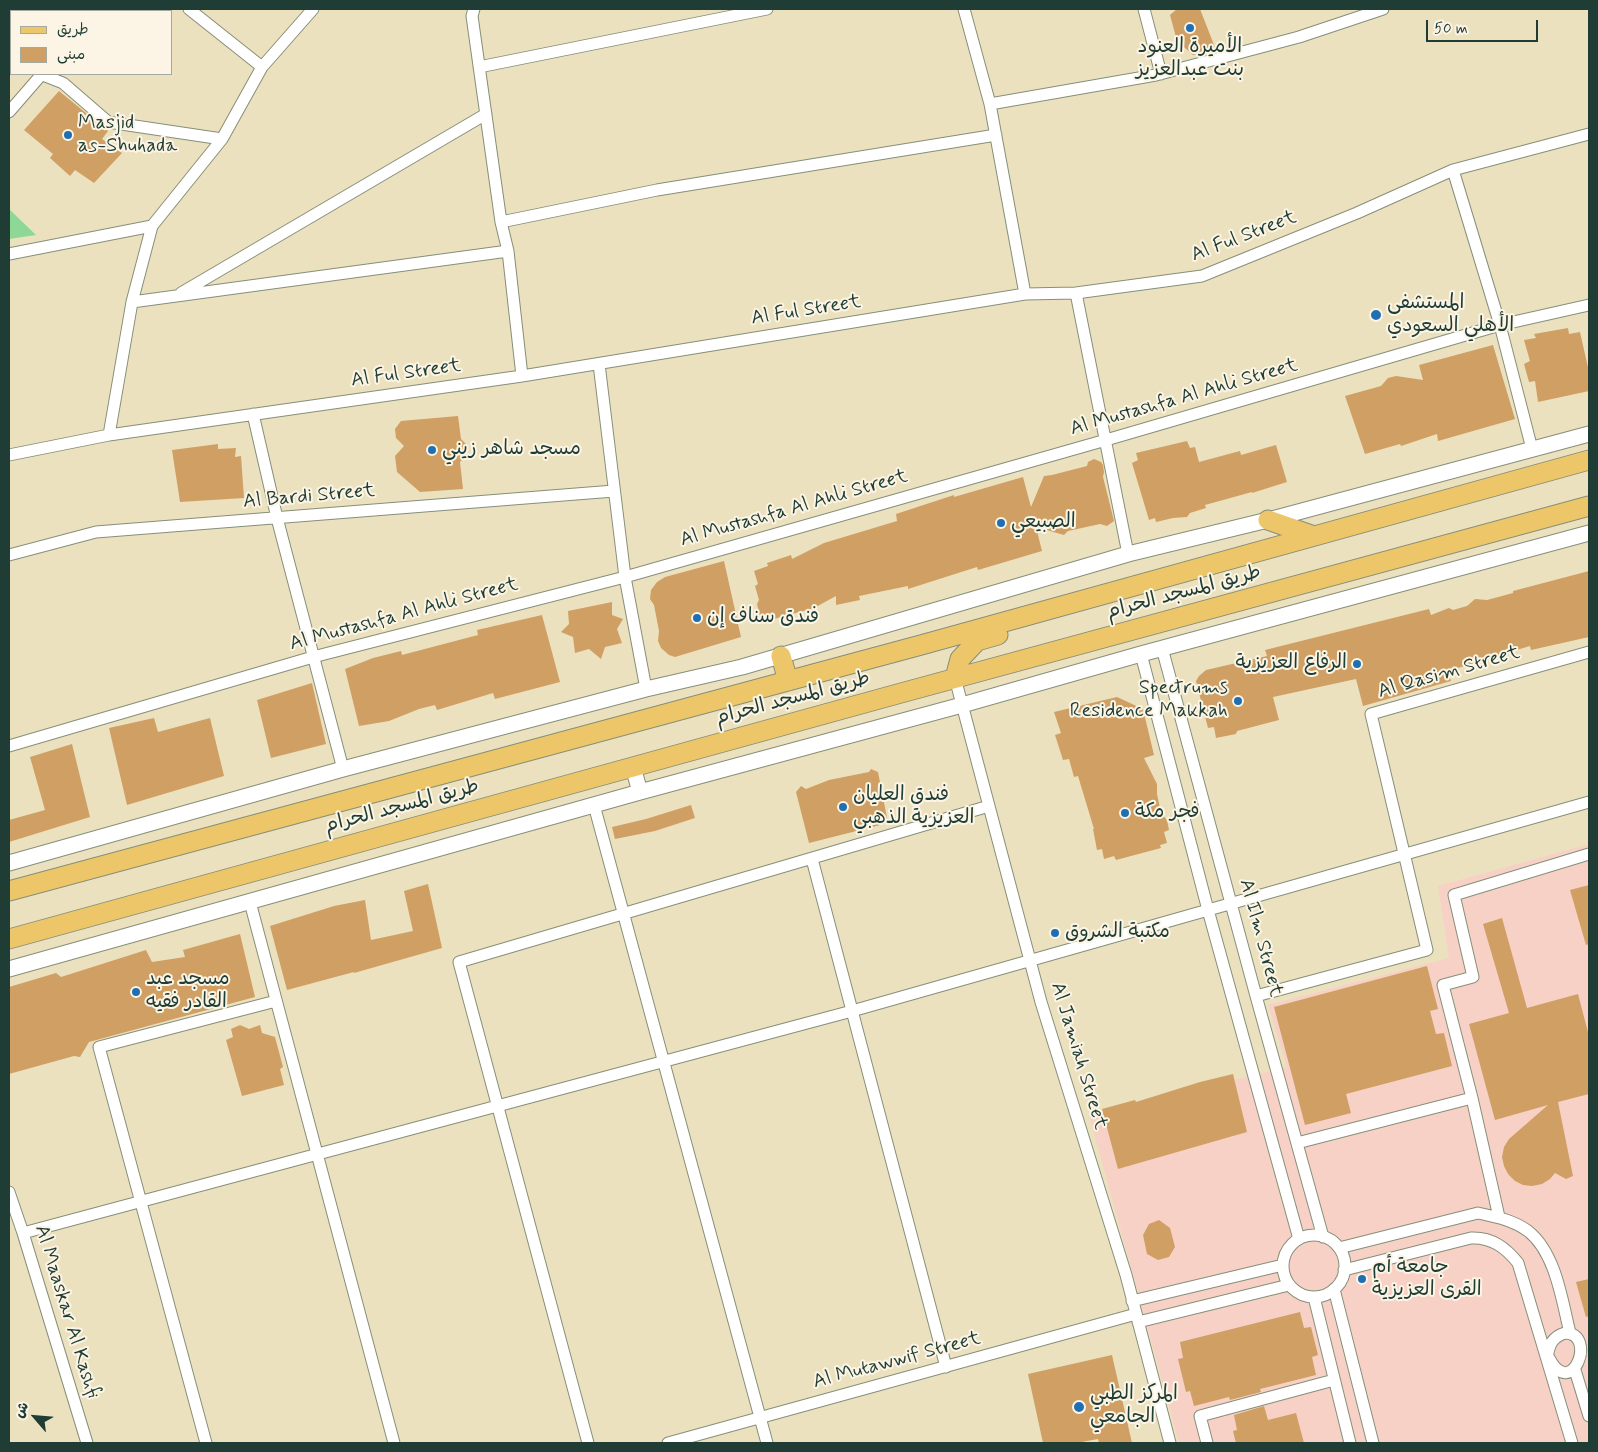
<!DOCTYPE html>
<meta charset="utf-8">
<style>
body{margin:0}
#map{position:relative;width:1598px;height:1452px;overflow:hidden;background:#ece1be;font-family:Mynerve,"Playpen Sans Arabic",sans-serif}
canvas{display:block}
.frame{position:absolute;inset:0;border:10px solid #1f3d34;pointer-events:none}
.legend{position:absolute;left:10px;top:10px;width:162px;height:65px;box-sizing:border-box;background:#fcf5e5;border:1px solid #a4ab9e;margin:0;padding:6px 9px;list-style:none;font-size:15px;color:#1f3d34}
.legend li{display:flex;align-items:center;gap:10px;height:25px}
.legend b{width:25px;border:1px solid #a4ab9e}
.north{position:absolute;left:10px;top:1392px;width:50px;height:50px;-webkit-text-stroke:4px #fcf5e5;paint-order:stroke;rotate:297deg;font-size:14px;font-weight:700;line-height:20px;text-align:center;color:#1f3d34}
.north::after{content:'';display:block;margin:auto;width:18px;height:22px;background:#1f3d34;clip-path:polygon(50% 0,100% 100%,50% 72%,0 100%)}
.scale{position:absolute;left:1426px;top:20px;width:112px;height:22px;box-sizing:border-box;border:2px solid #1f3d34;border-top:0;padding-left:6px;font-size:15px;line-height:18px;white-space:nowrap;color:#1f3d34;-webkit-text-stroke:4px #fcf5e5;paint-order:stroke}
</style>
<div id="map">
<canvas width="1598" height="1452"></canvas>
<div class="frame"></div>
<ul class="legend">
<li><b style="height:6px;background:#ecc669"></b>طريق</li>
<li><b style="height:14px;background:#cf9f64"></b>مبنى</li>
</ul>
<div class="north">ش</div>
<div class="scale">50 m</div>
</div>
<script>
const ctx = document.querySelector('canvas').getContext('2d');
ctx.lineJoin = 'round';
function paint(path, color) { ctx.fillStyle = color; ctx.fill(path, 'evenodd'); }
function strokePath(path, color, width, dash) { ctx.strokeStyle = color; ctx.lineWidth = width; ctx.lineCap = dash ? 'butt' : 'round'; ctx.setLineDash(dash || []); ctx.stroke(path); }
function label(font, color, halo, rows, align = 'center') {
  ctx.font = font + ' Mynerve,"Playpen Sans Arabic",sans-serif'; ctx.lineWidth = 4; ctx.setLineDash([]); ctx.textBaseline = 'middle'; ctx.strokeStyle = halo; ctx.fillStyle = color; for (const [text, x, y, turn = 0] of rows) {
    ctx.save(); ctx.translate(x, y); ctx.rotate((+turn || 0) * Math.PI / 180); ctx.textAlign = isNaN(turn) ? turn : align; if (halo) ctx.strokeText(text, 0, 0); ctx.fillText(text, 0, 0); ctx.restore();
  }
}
paint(new Path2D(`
 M1589,844v599h-410l-90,-328 198,-48 -19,-62 181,-47 -11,-72z`), '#f7d1c6');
paint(new Path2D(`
 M9,209l27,26 -27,4z`), '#8dd894');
paint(new Path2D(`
 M1177,9h23l16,41 -23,5 -16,-14 -7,-26z
 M59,91l49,40 -6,8 20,14 -28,30 -19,-13 -5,6 -20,-18 3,-4 -29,-24z
 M1568,328l1,6 11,-2 9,40v19l-51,11 -3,-21 -6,1 -5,-18 6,-3 -6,-21 12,-2 -2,-4z
 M1493,345l22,74 -77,22 -1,-7 -36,12 -1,-2 -35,10 -20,-58 36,-10 7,-8 8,-2 27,4 -4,-15z
 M458,416l3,23 7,7 -6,8 2,4 -4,4 3,27 -43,3 -23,-20 -2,-16 9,-10 -8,-8 -1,-9 6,-8z
 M1187,441l3,7 5,-1 4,15 41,-11 1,4 35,-10 11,37 -35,11v-1l-47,13 1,3 -16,5 -3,4 -14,1 -17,4 -1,-4 -6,2 -17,-57 6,-3 -2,-7z
 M218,444v5l18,-1 -1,9 6,-1 3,42 -64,4 -8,-52z
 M1094,459l7,3 2,3 1,7 -1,5 11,44 -7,5 -7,-2 -32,7 -4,4 -28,-8 6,24 -64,19 -1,-3 -69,22v-3l-49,10 1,4 -24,5v-9l-22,12 -40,11 -13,1 -4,-16 2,-4 -4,-14 3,-2 -4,-13 14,-5 -1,-3 24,-8 1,4 32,-16 73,-22 -1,-7 58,-19v2l69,-20 8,30 13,-31 8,-1 35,-9 1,-4z
 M724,561l17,76 -66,20 -6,-2 -8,-7 -3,-7 1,-10 -5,-26 -4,-6 1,-9 6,-8 8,-5z
 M1589,571v66l-58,13 -1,-4 -82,25 3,10 -88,25 -7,-27 -83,18 6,23 -42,11 -1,3 -20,4 -2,-11 -6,1 -12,-47 3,-5 7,-6 61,-14 -2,-6 164,-41 2,6 18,-7 4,2 14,-4 8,-7 12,1 26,-7v-2z
 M612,602v13l11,4 -6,10 5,14 -17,4 -4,12 -12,-10 -14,4 -2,-16 -12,-5 8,-8 -1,-13z
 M542,615l18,67 -65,17 -2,-6 -56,17 -2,-5 -16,4 -30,12 -30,5 -14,-57 28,-11 28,-7 1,4 76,-20 -1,-5z
 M312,683l14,61 -55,14 -14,-58z
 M1117,697l26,12 11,46 -10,3 13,26v10l4,19 6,7 2,10 -5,2 3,11 -7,2 1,3 -45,12 -2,-4 -10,3 -2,-10 -5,1 -4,-21h1l-16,-53 -4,1 -5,-18 -6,1 -8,-25 6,-2 -7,-21z
 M154,718l4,14 52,-14 14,58 -97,29 -18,-77z
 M72,744l18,73 -81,25v-22l36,-10 -15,-53z
 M871,769l7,3 10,51 -79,20 -13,-51 5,-6 5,3 23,-9 40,-8z
 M691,805l4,13 -40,13 -40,8 -3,-12 34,-8z
 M428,884l14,64 -88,25v-1l-67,18 -17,-64 64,-20 31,-6 6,40 42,-9 -9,-40z
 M1589,885v59l-3,1 -16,-55z
 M1502,918l25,90 51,-14 11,42v58l-31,8 15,74 -7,3 -11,-6 -5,6 -8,5 -10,2 -9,-1 -8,-4 -7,-7 -4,-8 -2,-9 2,-10 5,-8 39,-34 -53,15 -26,-96 40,-11 -26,-89z
 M240,934l15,63 -166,45 -9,15 -6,-1 -65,18v-87l47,-14 5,4 85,-27 6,12 33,-5 -2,-7z
 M1427,966l11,43 -8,2 6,23 8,-1 8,33 -106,28 5,19 -46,12 -31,-118z
 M240,1025l9,4 11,-4 2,8 13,4 8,30 -3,2 4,16 -42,11 -16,-56 7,-3 -2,-8z
 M1233,1074l14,58 -129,37 -16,-60 33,-9 1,2 64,-20z
 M1159,1220l11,8 5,19 -6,10 -11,3 -11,-6 -4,-19 6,-11z
 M1589,1279v37l-3,1 -10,-35z
 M1300,1312l4,16 7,-1 7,28 -6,2 4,18 -56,14 1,3 -31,8 -1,-3 -35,9 -4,-15 -4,1 -8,-33 5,-1 -3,-16z
 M1112,1355l20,88h-33l-1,-4 -22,4h-33l-15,-69z
 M1264,1406l4,14 28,-7 8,30h-68l-3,-12 4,-1 -3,-15z`), '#cf9f64');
const minor = new Path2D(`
 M189,9l73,58
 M474,9l-2,7 29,206 7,29 14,125
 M964,9l26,95 35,190
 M1144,9l17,65
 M97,11l2,-2
 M9,47l2,2
 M479,67l288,-58
 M40,74l23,9 45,39 114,17
 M990,104l166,-29 143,-38 84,-28
 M9,112l33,-38
 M1453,170l47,155 32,124
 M501,222l156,-32 339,-55
 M9,254l143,-28
 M181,293l305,-179
 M1076,293l52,261
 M132,302l20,-76 70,-87 40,-72 51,-58
 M599,364l26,213 21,112
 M253,414l24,104 66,251
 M109,435l23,-133 376,-51
 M9,455l100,-20 413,-59 503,-82 51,-1 126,-17 155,-63 96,-43 136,-36
 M9,555l87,-23 518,-41
 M1162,648l94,348 67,241
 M1141,654l67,256 91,329
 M955,678l86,324 85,273 44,168
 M9,746l304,-89 312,-80 481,-137 394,-115 89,-20
 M594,805l173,638
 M812,859l134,508
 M250,902l144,541
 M1256,996l171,-46 -56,-236 218,-62
 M1297,1143l175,-45
 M9,1192l14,41 64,210
 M1499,1217l-27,-119 -29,-113 30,-8 -19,-82 135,-41
 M23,1233l829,-222 737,-209
 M1283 1266a31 31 0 1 1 62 0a31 31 0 1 1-62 0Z
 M1339,1248l139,-35c18,4 35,7 50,18 28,22 34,70 42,102
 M1344,1270l127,-32c21,-1 35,10 47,25l54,180
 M1334,1289l39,154
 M1314,1297l36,146
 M1132,1301l151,-36
 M1138,1322l151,-37
 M1565,1333c33,0 7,69 -16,25h-2c2,-13 5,-21 18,-25z
 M1575,1370l14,46
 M206,1443l-107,-396 177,-46
 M588,1443l-129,-481 530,-156
 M668,1443l468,-129
 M1207,1443l-7,-27 134,-36`);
const tertiary = new Path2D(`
 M633,767l7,25
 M9,863l334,-94 303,-80 96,-22 386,-113 144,-35 317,-85
 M9,969l631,-177 322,-87 179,-51 448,-121`);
const primary = new Path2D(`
 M1268,520l46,16
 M781,656l7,25
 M955,678l5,-19 17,-18 21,-6
 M9,891l912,-246 668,-185
 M9,939l892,-246 688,-187`);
strokePath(minor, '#868f79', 13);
strokePath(tertiary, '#868f79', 17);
strokePath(primary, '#868f79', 21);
strokePath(minor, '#fff', 11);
strokePath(tertiary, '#fff', 15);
strokePath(primary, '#ecc669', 19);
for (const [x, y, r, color] of [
 [1190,28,5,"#1f6fb2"],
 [68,135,5,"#1f6fb2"],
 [1376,315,6,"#1f6fb2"],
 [432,450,5,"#1f6fb2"],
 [1001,523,5,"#1f6fb2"],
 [697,618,5,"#1f6fb2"],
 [1357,664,5,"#1f6fb2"],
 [1238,701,5,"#1f6fb2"],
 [843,807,5,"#1f6fb2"],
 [1125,813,5,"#1f6fb2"],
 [1055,933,5,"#1f6fb2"],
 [136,992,5,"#1f6fb2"],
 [1362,1279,5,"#1f6fb2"],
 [1079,1407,6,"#1f6fb2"]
]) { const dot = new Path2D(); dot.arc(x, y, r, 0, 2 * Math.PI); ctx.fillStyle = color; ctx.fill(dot); strokePath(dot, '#fcf5e5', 2); }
label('20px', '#1f3d34', '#fcf5e5', [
 ["الأميرة العنود",1190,48,"center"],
 ["بنت عبدالعزيز",1190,71,"center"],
 ["Masjid",78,124],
 ["as-Shuhada",78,147],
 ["المستشفى",1387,304],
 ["الأهلي السعودي",1387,327],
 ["مسجد شاهر زيني",442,450],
 ["الصبيعي",1011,523],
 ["فندق سناف إن",707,618],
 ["الرفاع العزيزية",1347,664,"right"],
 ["Spectrums",1228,689,"right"],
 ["Residence Makkah",1228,712,"right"],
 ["فندق العليان",853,796],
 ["العزيزية الذهبي",853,819],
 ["فجر مكة",1135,813],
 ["مكتبة الشروق",1065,933],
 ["مسجد عبد",146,980],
 ["القادر فقيه",146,1003],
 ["جامعة أم",1372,1268],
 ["القرى العزيزية",1372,1291],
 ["المركز الطبي",1090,1395],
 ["الجامعي",1090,1418]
], 'left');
label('20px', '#1f3d34', '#fcf5e5', [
 ["Al Ful Street",1244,237,-21],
 ["Al Ful Street",806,311,-9],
 ["Al Ful Street",406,374,-8],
 ["Al Mustashfa Al Ahli Street",1184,398,-16],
 ["Al Bardi Street",309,497,-5],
 ["Al Mustashfa Al Ahli Street",794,509,-16],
 ["طريق المسجد الحرام",1184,593,-15],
 ["Al Mustashfa Al Ahli Street",404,615,-15],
 ["Al Qasim Street",1449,673,-16],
 ["طريق المسجد الحرام",793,699,-15],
 ["طريق المسجد الحرام",402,807,-15],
 ["Al Ilm Street",1260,938,75],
 ["Al Jamiah Street",1078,1056,73],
 ["Al Maaskar Al Kashfi",66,1312,73],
 ["Al Mutawwif Street",897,1361,-15]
]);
</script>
